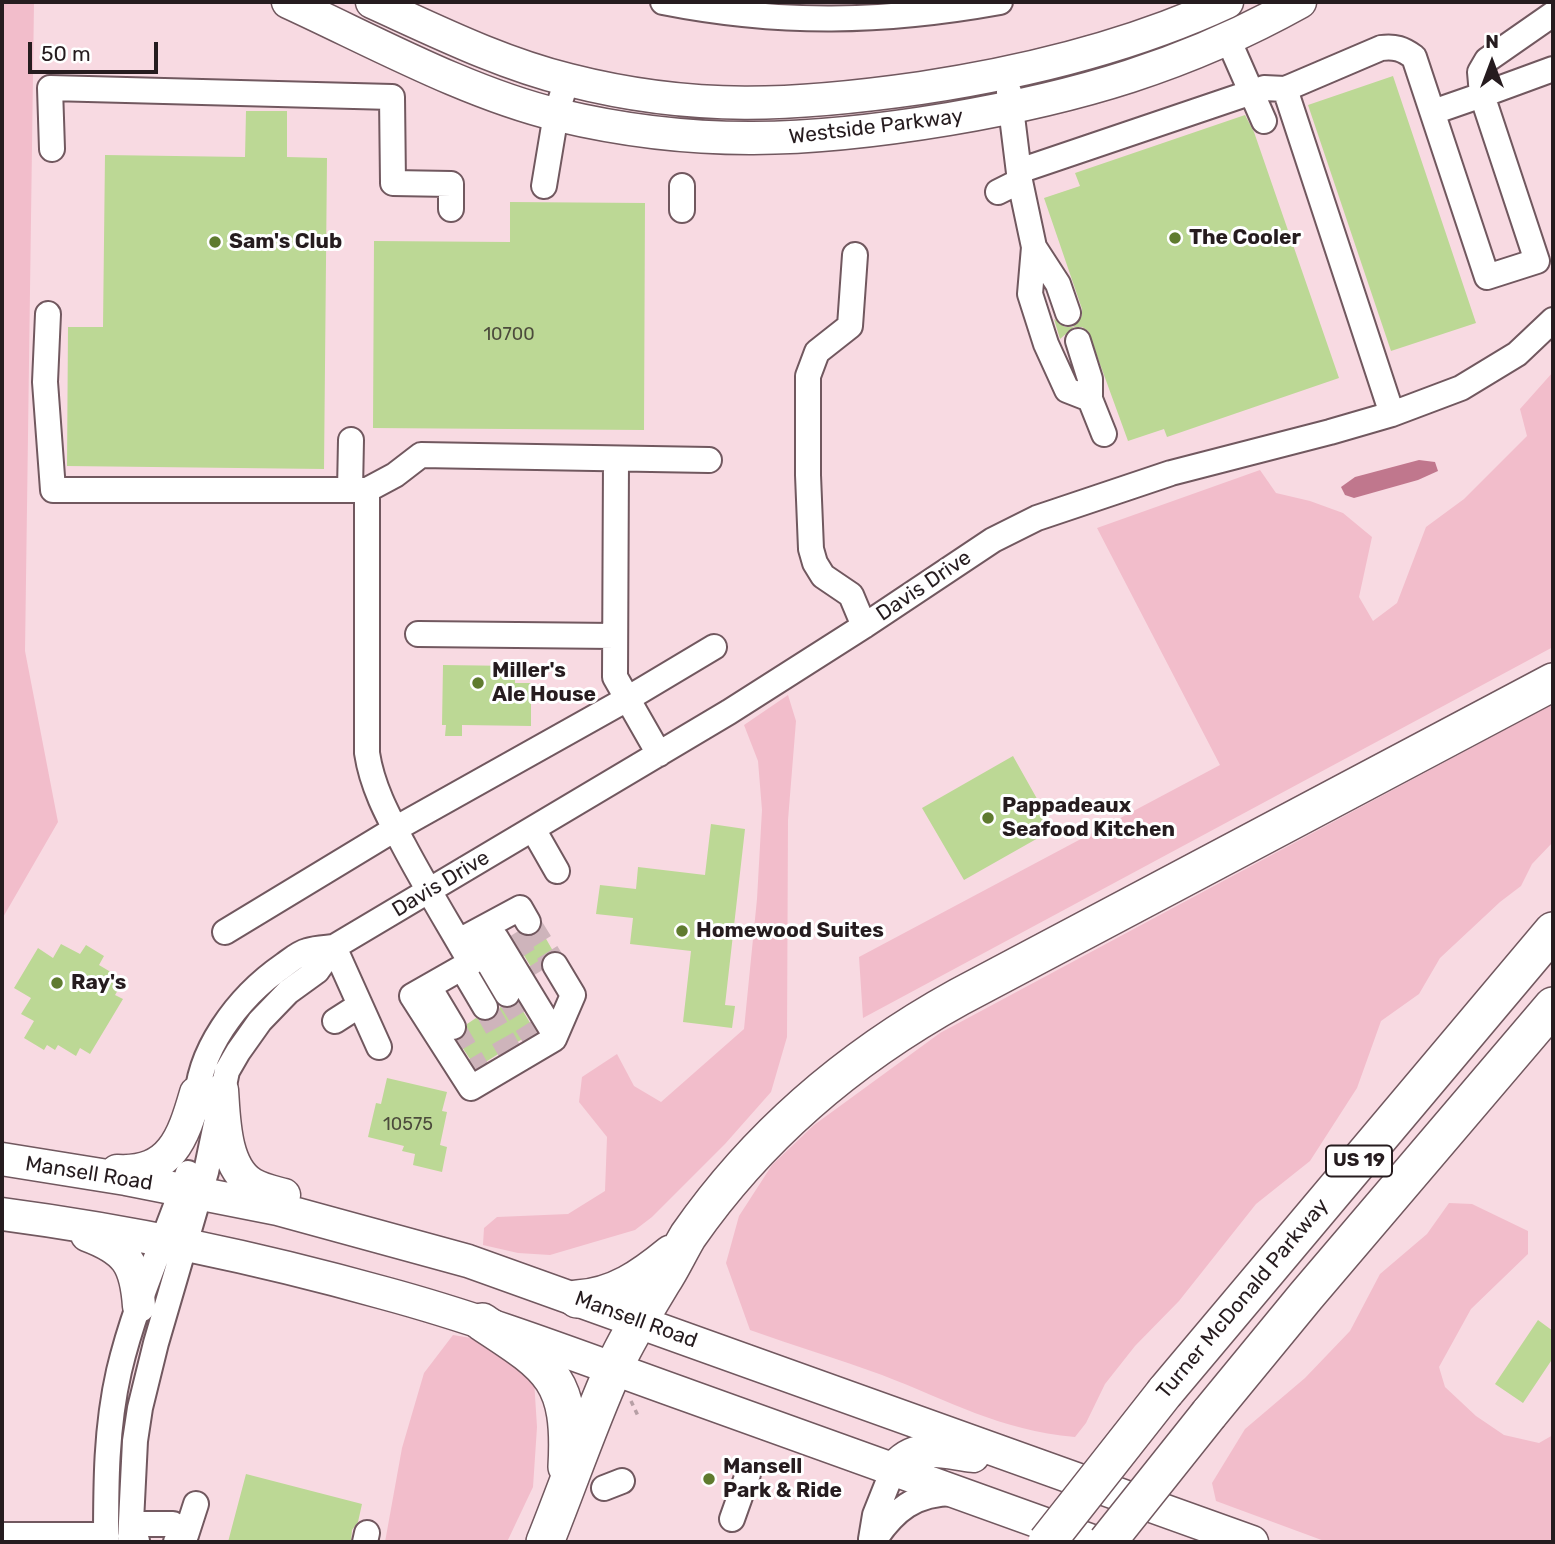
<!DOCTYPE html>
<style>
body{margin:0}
#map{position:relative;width:1555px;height:1544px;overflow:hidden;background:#f8dae2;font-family:Rubik,sans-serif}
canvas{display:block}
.frame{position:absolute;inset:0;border:4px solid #261c1f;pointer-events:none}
.north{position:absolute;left:1457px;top:28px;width:70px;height:70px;-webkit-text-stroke:5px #fff;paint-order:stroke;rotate:0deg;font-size:19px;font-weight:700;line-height:28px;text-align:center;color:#261c1f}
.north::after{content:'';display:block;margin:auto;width:24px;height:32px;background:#261c1f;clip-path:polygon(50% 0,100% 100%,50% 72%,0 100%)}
.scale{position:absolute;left:28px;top:42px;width:130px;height:32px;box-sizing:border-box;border:4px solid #261c1f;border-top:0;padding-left:9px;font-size:21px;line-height:24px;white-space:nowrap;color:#261c1f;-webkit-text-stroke:5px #fff;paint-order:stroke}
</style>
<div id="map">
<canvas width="1555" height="1544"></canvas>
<div class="frame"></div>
<div class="north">N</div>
<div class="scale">50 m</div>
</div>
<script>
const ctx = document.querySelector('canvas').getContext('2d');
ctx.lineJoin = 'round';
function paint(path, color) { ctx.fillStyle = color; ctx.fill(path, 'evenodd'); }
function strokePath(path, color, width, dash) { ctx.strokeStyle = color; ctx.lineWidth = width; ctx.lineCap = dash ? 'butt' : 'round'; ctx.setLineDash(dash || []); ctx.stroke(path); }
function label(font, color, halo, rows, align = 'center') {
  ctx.font = font + ' Rubik,sans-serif'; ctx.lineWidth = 6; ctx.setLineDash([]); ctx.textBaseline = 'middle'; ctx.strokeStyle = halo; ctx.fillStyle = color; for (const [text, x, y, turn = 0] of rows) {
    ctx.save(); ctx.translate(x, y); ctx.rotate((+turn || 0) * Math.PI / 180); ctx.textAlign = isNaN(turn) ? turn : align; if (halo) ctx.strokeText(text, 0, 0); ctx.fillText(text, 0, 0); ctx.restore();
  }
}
paint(new Path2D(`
 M2,2h32l-9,649 33,171 -56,97z
 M1553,372v275l-690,371 -4,-61 361,-192 -123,-237 163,-58 16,23 34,8 33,12 29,24 -13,60 14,24 24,-18 29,-76 38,-28 63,-63 -7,-27z
 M788,695l8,26 -8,99 -1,217 -16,55 -46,52 -73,73 -17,13 -85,25 -32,-2 -35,-8 1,-17 13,-11 71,-3 37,-23 2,-54 -28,-35 3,-25 35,-23 17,32 27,16 83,-73 13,-130 5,-89 -4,-49 -14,-36z
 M1553,704v138l-21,22 -11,22 -21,16 -60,56 -21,36 -38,27 -24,67 -47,73 -54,43 -77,97 -44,45 -30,38 -19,39 -11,14c-76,-7 -125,-36 -193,-62 -43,-16 -88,-29 -132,-45l-24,-67 13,-47 33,-51 42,-40 126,-92z
 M1449,1203l23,1 56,27v23l-57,55 -32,58 6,20 31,29 28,19 35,8 14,-8v107h-226l-111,-41 -4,-18 33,-54 60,-51 45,-47 30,-57 47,-40z
 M453,1335l18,3 50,22 13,20 3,47 -4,60 -26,55h-122l17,-94 22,-75z`), '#f2bdcb');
paint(new Path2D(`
 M1419,460l16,2 3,9 -20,9 -64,18 -9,-3 -4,-8 14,-10z`), '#c0778d');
paint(new Path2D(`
 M1393,76l83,247 -85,28 -83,-246z
 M246,111h41v46l40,1 -3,311 -257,-3 1,-139h35l2,-172 140,2z
 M1245,115l9,17 85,246 -172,59 -3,-8 -36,12 -40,-110 -6,-4h-8l-14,12 -6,-20 11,8h8l9,-11v-7l-38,-111 36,-12 -5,-13z
 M510,202l135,1 -1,227 -271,-2 1,-187 136,1z
 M443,665l72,1v17h16v43l-69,-1v11h-17l1,-11h-4z
 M1013,756l41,73 -90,51 -42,-72z
 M711,824l34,5 -20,176 10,1 -3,22 -49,-6 8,-71 -61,-7 3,-26 -37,-4 4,-29 36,4 2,-22 67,8z
 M541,930l12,21 -11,6 -1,11 -7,4 -21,-35 6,-4 10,4z
 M61,944l19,10 6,-9 18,11 -5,9 25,15 -9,15 8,4 -33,55 -10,-6 -4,8 -18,-11 -3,5 -8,-5 -3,5 -20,-12 10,-17 -13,-7 10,-16 -17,-10 24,-40 15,10z
 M518,1003l17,28 -59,37 -18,-27 8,-7 1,-10 9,-6 8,4 8,-2 6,-5 2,-8 8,2z
 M387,1078l60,14 -5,19 5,1 -7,33 7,2 -5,25 -29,-7 2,-11 -13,-3 2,-5 -36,-9 8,-34 5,1z
 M1538,1320l15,11v27l-30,45 -28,-19z
 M246,1474l116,30 -4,18 -6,8 -1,12h-123z`), '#bcd895');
strokePath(new Path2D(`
 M528,922l27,43
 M512,935l24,39
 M507,994l26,42
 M485,1007l24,43
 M453,1027l25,43`), '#ceb4bb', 24, [24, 12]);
const minor = new Path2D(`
 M663,2c116,23 221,21 337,0
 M1228,39l36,82
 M1285,89l96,-41c14,-2 22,1 33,9l73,220 50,-16 -55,-166 71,-26
 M1009,92l11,89 14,66 -4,47 16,50 21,46 23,9 14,35
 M1433,112l49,-17 -2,-23 7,-12 66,-46
 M52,149l-2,-61 342,9 1,86 58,1v25
 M1019,171l245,-83 21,1 107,325
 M544,186l12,-72 11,-34
 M682,186v24
 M998,192l22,-11
 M1034,247l24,37 10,29
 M855,255l-5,71 -33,26 -9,24v99l3,74 4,14 8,13 28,19 13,31
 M48,314l-3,68 8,108h314l28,-15 26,-20 288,5
 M1078,341l12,38v20
 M616,460l-1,217 44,77
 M350,490l1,-50
 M367,490v263c5,33 20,61 36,91 21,40 45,79 68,119
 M418,634l197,2
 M533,829l24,42
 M225,932l170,-103 232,-130 87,-52
 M468,936l52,-28 8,14
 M334,947l45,100
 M466,954l30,-16 59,97
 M462,968l23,39
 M429,987l24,40
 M507,994l-23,-39 -72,41 59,92 83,-49 19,-44 -18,-30
 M335,1021l25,-16
 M197,1110c-3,-57 42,-114 87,-145 7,-5 15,-12 23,-14 9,-3 19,-3 27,-4
 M604,1488l18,-7
 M732,1519l16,-45
 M2,1535h104
 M871,1539l4,-24 18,-45
 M137,1541l-7,-5 13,-12h30l13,11
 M106,1542c0,-58 0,-114 13,-171 16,-68 46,-132 69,-198
 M130,1542l5,-101 5,-33 16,-65 50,-171 21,-101 11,-19 22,-31 28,-29 29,-21 17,-24 395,-235 135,-86 129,-86 44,-22 134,-45 159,-41 62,-18 69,-26 56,-34 36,-34
 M176,1542l10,-7 10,-31
 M365,1542l2,-9
 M873,1542c21,-32 42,-49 81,-49`);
const major = new Path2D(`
 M288,2c85,39 179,91 270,113 137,33 253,27 391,4 129,-22 236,-53 351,-117
 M372,2c64,29 128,61 197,78 125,32 226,26 352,8 106,-16 209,-41 306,-86
 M222,1090c2,28 2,77 30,94 10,6 21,8 32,11
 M2,1159l124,20 152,30 190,52 784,281
 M117,1171c54,3 66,-33 79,-78
 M2,1214c129,17 257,44 382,79 104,28 204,67 305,103 135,49 270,98 406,146
 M87,1235c40,15 49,29 52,71
 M893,1470c22,-29 49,-18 80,-14`);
const highway = new Path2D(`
 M577,1299c38,-2 66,-22 94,-45
 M482,1322c69,45 90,57 85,145
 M1165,1392l388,-461
 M1209,1414l97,-118 247,-290
 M545,1542c23,-57 43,-116 68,-172 13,-31 32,-59 49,-88 10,-15 17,-31 26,-46 71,-102 164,-180 271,-239l594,-315`);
strokePath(minor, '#71585f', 28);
strokePath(major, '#71585f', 35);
strokePath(highway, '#71585f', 40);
strokePath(new Path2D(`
 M631,1401l7,15`), '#b79fa5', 3.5, [5, 5]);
strokePath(minor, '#fff', 24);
strokePath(major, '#fff', 32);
strokePath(highway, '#fff', 37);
const highwayBridge = new Path2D(`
 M1047,1542l118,-150
 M1107,1542l102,-128`);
strokePath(highwayBridge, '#71585f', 40, []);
strokePath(highwayBridge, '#fff', 37);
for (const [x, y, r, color] of [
 [1175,238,7,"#5f7b2f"],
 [215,242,7,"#5f7b2f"],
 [478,683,7,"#5f7b2f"],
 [988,818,7,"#5f7b2f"],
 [682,931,7,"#5f7b2f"],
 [57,983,7,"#5f7b2f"],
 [709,1479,7,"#5f7b2f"]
]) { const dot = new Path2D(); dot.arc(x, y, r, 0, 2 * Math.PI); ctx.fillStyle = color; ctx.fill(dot); strokePath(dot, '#fff', 2.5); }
label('18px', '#4c4b3c', null, [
 ["10700",509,335],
 ["10575",408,1125]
]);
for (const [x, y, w] of [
 [1359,1161,66]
]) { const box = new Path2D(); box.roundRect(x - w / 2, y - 15.5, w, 31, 5); ctx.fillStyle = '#fff'; ctx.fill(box); strokePath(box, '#261c1f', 2); }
label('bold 19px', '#261c1f', null, [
 ["US 19",1359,1161]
]);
label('21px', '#261c1f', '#fff', [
 ["Westside Parkway",876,127,-7],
 ["Davis Drive",924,586,-34],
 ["Davis Drive",441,884,-31],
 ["Mansell Road",89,1174,9],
 ["Turner McDonald Parkway",1243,1299,-50],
 ["Mansell Road",636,1320,20]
]);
label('bold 21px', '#261c1f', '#fff', [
 ["The Cooler",1189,238],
 ["Sam's Club",229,242],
 ["Miller's",492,671],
 ["Ale House",492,695],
 ["Pappadeaux",1002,806],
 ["Seafood Kitchen",1002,830],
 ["Homewood Suites",696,931],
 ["Ray's",71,983],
 ["Mansell",723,1467],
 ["Park & Ride",723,1491]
], 'left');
</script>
